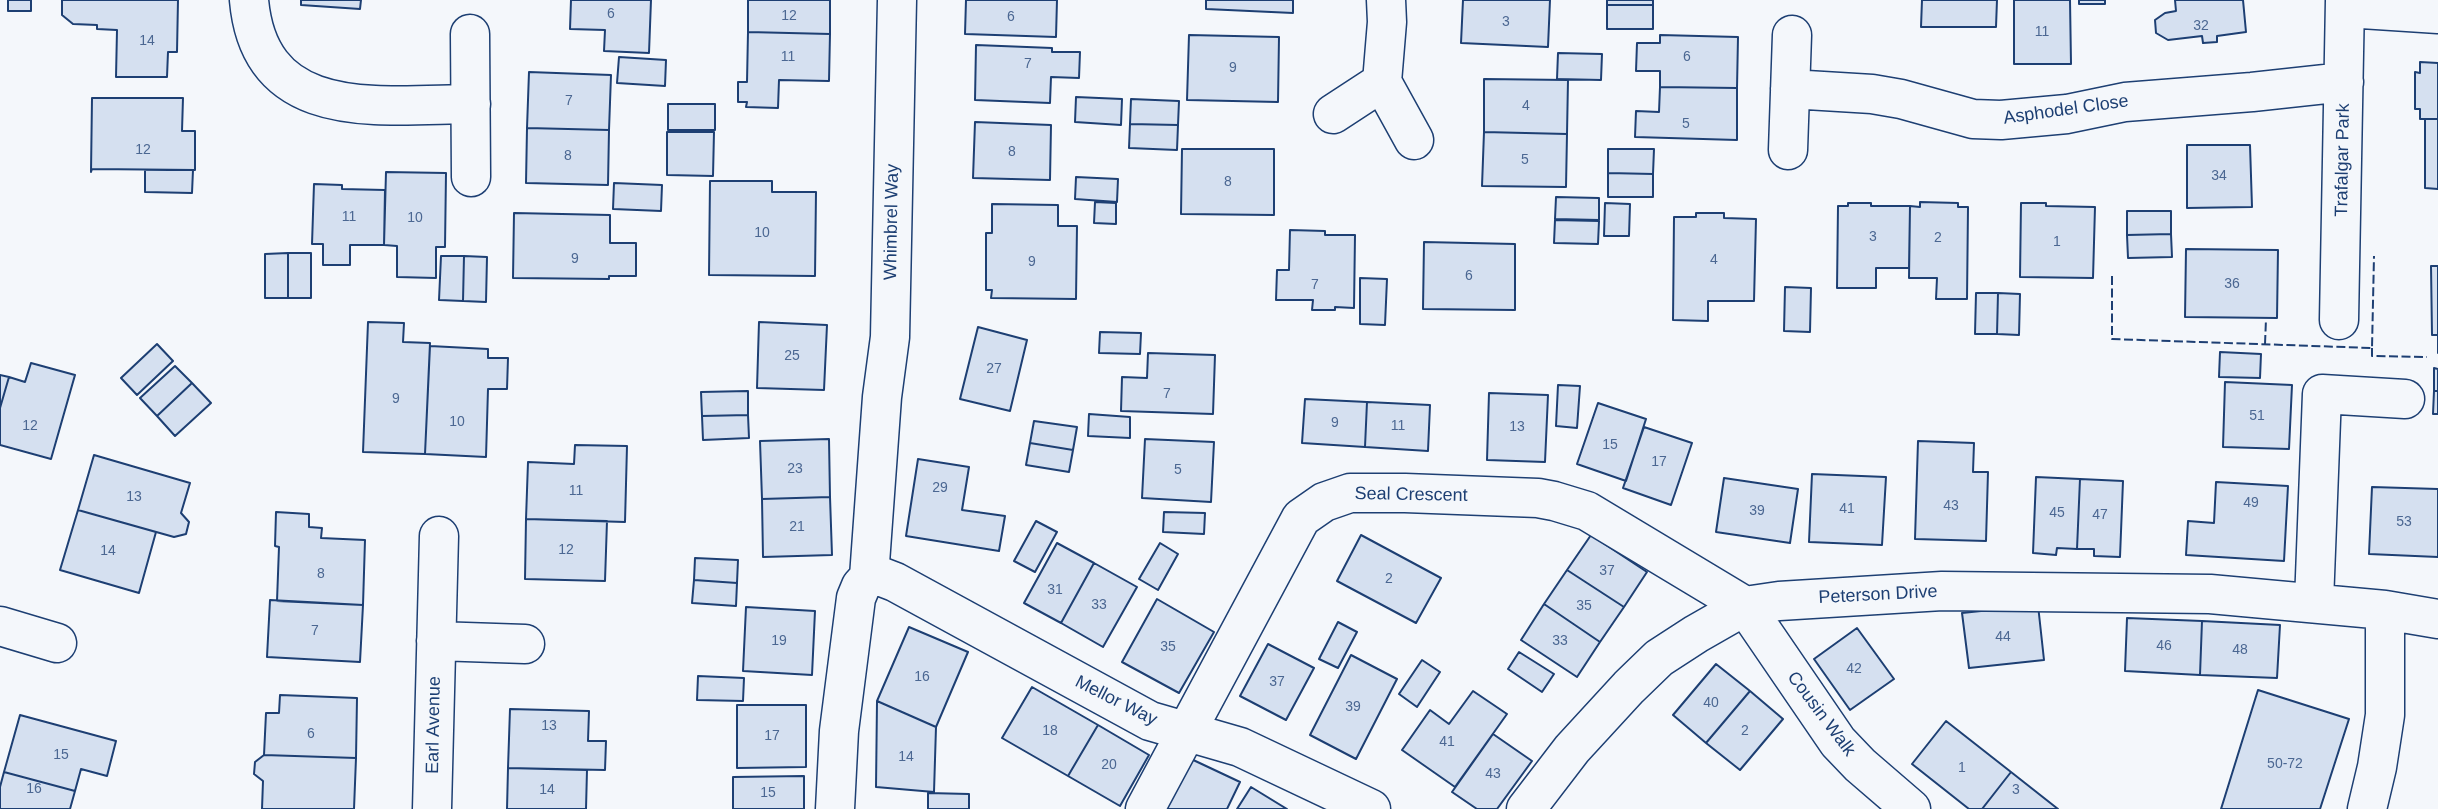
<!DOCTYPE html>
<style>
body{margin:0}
canvas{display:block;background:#f4f7fb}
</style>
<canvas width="2438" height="809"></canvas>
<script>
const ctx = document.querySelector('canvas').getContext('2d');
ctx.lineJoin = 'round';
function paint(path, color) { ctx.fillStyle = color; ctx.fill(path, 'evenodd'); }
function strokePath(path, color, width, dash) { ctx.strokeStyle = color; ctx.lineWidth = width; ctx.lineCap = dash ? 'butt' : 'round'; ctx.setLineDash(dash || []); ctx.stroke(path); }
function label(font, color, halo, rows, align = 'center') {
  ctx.font = font + ' Arial,sans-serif'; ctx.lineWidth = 5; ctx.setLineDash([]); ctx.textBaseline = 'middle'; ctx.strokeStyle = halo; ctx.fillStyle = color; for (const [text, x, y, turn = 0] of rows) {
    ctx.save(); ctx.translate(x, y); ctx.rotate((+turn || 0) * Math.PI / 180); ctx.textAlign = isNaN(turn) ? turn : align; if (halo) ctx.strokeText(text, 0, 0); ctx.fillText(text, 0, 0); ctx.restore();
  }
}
const building = new Path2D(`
 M8,0h23v11h-23z
 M62,0h116l-1,52h-9l-1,25h-51l1,-47 -20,-1v-4l-24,-1 -11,-9z
 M301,0h60l-1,9 -59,-4z
 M571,0h80l-2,53 -45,-2 1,-21 -35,-1z
 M748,0h82v34l-82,-2z
 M966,0h91l-1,37 -91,-3z
 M1206,0h87v13l-87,-4z
 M1463,0h87l-2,47 -87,-4z
 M1607,0h46v5h-46z
 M1922,0h75l-1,27h-75z
 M2014,0h56l1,64h-57z
 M2079,0h26v4h-26z
 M2175,0h68l3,32 -29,4v6l-14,1 -1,-7 -34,4 -12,-7 -1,-13 10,-7 11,-2z
 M1607,5h46v24h-46z
 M748,32l82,2 -1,47 -50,-1 -1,28 -32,-1 1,-5h-9v-20h9z
 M1189,35l90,2 -1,65 -91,-2z
 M1660,35l78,2 -1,51 -77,-1v-16h-24l1,-28h23z
 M976,45l76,3v4h28l-1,26 -28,-1 -1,26 -75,-3z
 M1558,53l44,1 -1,26 -44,-1z
 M619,57l47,3 -1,26 -48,-3z
 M2420,62l18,1v56h-18v-10h-5v-37l5,1z
 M529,72l82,3 -2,55 -82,-2z
 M1484,79l84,1 -1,54 -83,-2z
 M1660,87l77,1v52l-102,-3 1,-26 23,1z
 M1076,97l46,2 -1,26 -46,-3z
 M92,98h91l-1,33h13v39l-103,-1 -1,3z
 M1131,99l48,2 -1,24 -48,-1z
 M668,104h47v26h-47z
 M2425,119h13v70l-13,-1z
 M975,122l76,3 -1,55 -77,-2z
 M1130,124l48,1 -1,25 -48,-2z
 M527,128l82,2 -1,55 -82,-2z
 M667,132h47l-1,44 -46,-1z
 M1484,132l83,2 -1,53 -84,-1z
 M2187,145h63l2,62 -65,1z
 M1182,149h92v66l-93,-1z
 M1608,149h46l-1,25 -45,-1z
 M145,170h48l-1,23 -47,-1z
 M386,172l60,1 -1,74h-9v31l-39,-1v-31l-13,-1z
 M1608,173l45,1v23h-45z
 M1076,177l42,2 -1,23 -42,-3z
 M710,181h62v11h44l-1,84 -106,-1z
 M614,183l48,2 -1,26 -48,-2z
 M314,184l28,1v4l43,1 -1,55h-34v20h-27v-21h-11z
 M1556,197l43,1v22l-44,-1z
 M1095,202l21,1v21l-22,-1z
 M1920,202l38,1v4h10l-1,92h-31l1,-21h-28l1,-72 10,1z
 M1605,203l25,1 -1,32h-25z
 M1848,203h23v3h39l-1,62h-33v20h-39l1,-82h10z
 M2021,203h25v3l49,1 -2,71 -73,-1z
 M992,204l66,1v21h19l-1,73 -85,-1 1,-8h-6v-57h6z
 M2127,211h44v23l-44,1z
 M514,213l96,2v28h26v33h-27v3l-96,-1z
 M1696,213h28v5l32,1 -2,82h-46v20l-35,-1 1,-103h22z
 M1555,220l44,1 -1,23 -44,-1z
 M1290,230l35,1v4h30l-1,73 -19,-1v3h-23l1,-10h-37l1,-30h12z
 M2171,234l1,23 -44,1 -1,-23z
 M1424,242l91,2v66l-92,-1z
 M2186,249l92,1 -1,68 -92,-1z
 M288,253v45h-23v-44z
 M288,253h23v45h-23z
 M441,256h23l-1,45 -24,-1z
 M464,256l23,1 -1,45 -23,-1z
 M2431,266h7v87v-18h-6z
 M1360,278l27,1 -2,46 -25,-1z
 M1785,287l26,1 -1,44 -26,-1z
 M1976,293h22l-1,41h-22z
 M1998,293l22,1 -1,41 -22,-1z
 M368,322l36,1 -1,19 27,1 -5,111 -62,-2z
 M759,322l68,3 -3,65 -67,-2z
 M978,327l49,13 -17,71 -50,-12z
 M1100,332l41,1 -1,21 -41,-1z
 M157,344l16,17 -36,34 -16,-17z
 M430,346l58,3v9h20l-1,31h-19l-2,68 -61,-3z
 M2220,352l41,2 -1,24 -41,-1z
 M1148,353l67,2 -2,59 -92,-3 1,-34 25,1z
 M31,363l44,12 -24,84 -51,-14v-37l9,-31 16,5z
 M175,366l17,17 -35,33 -17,-18z
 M2434,368l4,1v22h-4z
 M0,375l9,2 -9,31z
 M2225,382l67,3 -3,64 -66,-2z
 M192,383l19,20 -36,33 -18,-20z
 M1558,385l22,1 -3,42 -21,-2z
 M748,391v24l-46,1 -1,-24z
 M2434,391h4v23h-5z
 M1489,393l59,2 -3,67 -58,-2z
 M1305,399l62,3 -2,45 -63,-4z
 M1367,402l63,3 -2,46 -63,-4z
 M1598,403l48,16 -20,62 -49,-17z
 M1089,414l41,3v21l-42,-2z
 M748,415l1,23 -46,2 -1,-24z
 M1034,421l43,6 -4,23 -43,-7z
 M1644,427l48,16 -21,62 -48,-17z
 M829,439l1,58 -68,2 -2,-58z
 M1145,439l69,3 -3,60 -69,-4z
 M1918,441l56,2 -1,29h15l-2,69 -71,-2z
 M1030,443l43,7 -4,22 -43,-7z
 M575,445l52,1 -2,76 -99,-3 2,-57 46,2z
 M94,455l96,28 -9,30 8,9 -3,12 -12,3 -96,-27z
 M918,459l51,8 -7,43 43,6 -6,35 -93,-15z
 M1812,474l74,3 -4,68 -73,-3z
 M2036,477l44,2 -3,70 -20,-1 -1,7 -23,-2z
 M1724,478l74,11 -8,54 -74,-11z
 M2080,479l43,2 -3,76 -26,-1v-7h-17z
 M2216,482l72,4 -4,75 -98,-6 2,-34 26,2z
 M2372,487l66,2v68l-69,-3z
 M830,497l2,58 -69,2 -1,-58z
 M78,510l78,22 -17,61 -79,-23z
 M276,512l33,2v13l13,1 -1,10 44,2 -2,65 -86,-4 2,-54 -4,-1z
 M1164,512l41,1 -1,21 -41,-2z
 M526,519l81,2 -2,60 -80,-2z
 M1036,521l21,11 -22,40 -21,-11z
 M1361,535l80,43 -25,45 -79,-42z
 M1591,535l56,37 -23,35 -57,-37z
 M1057,543l37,20 -33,60 -37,-20z
 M1160,543l18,11 -20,36 -19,-11z
 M695,558l43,2 -1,23 -43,-3z
 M1094,563l43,24 -34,60 -42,-24z
 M1567,570l57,37 -24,35 -56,-38z
 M694,580l43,3 -1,23 -44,-3z
 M1157,599l57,33 -35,61 -57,-31z
 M270,600l93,5 -3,57 -93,-5z
 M1544,604l56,38 -23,35 -56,-37z
 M2038,605l6,55 -75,8 -7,-55z
 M746,607l69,4 -3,64 -69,-4z
 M2127,618l75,3 -2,54 -75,-4z
 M2202,621l78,4 -3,53 -77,-3z
 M1338,622l19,10 -19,36 -19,-9z
 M909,627l59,25 -32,75 -59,-26z
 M1857,628l37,51 -44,31 -36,-51z
 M1268,644l46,24 -28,52 -46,-24z
 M1519,652l35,22 -12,18 -34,-23z
 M1351,655l46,24 -41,80 -46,-24z
 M1422,660l18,12 -23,35 -18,-13z
 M1716,664l34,27 -44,52 -33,-28z
 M698,676l46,2 -1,23 -46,-1z
 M1032,687l66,38 -30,51 -66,-38z
 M2258,690l91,29 -29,90h-99z
 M1473,691l34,23 -52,73 -53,-37 28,-40 19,14z
 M1750,691l33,28 -43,51 -34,-27z
 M280,695l77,3 -1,60 -92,-3 2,-42h13z
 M877,701l59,26 -2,65 -58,-5z
 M737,705h69v62l-69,1z
 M510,709l79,2 -1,30h18l-1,29 -97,-2z
 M20,715l96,26 -9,35 -26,-7 -6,22 -71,-19z
 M1946,721l65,51 -29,37h-13l-57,-45z
 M1098,725l51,30 -29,51 -52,-30z
 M1493,734l39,27 -35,48h-20l-25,-17z
 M264,755l92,3 -2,51h-92l1,-28 -9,-7 1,-12z
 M1189,758l51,24 -13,27h-62z
 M508,768l79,2 -1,39h-79z
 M4,772l71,19 -5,18h-70v-22z
 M2011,772l47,37h-76z
 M804,776v33h-71v-32z
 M1251,787l36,22h-50z
 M928,793l41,1v15h-41z`);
paint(building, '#d5e0f0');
strokePath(building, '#1d3f73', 2);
const minor = new Path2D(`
 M249,0c11,124 129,105 222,104
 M1386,0l1,22 -5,60 32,58
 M2346,8l92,6
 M470,34l1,143
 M1790,89l82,5 29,5 72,20 28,1 66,-6 58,-12 127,-10 92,-10
 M1333,114l49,-32
 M1788,150l4,-115
 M2339,320l6,-320
 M869,577h13l13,5 255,139 90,26 131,62
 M2314,602l8,-208 83,5
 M2385,610l53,9
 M0,626l57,17
 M436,641l89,3
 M432,809l7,-273
 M835,809l4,-78 17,-133 5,-12 8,-9 13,-180 8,-60 7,-337
 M1145,809l156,-291 23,-16 26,-9h55l133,5 16,3 33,10 158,95 93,136 22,23 51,44
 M1526,809l46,-60 57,-62 30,-29 37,-24 49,-28 34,-5 163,-10 268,3 175,16v105l-8,52 -10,42`);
strokePath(minor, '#1d3f73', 41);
strokePath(minor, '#f4f7fb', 38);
strokePath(new Path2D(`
 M2112,276v63l260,9 2,-92
 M2265,344l1,-25
 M2372,348v8l55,1`), '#1d3f73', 2, [9, 3.5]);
label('14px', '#4b6792', null, [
 ["6",611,14],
 ["12",789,16],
 ["6",1011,17],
 ["3",1506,22],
 ["32",2201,26],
 ["11",2042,32],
 ["14",147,41],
 ["11",788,57],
 ["6",1687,57],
 ["7",1028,64],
 ["9",1233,68],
 ["7",569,101],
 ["4",1526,106],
 ["5",1686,124],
 ["12",143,150],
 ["8",1012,152],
 ["8",568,156],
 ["5",1525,160],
 ["34",2219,176],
 ["8",1228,182],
 ["11",349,217],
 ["10",415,218],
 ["10",762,233],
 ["3",1873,237],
 ["2",1938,238],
 ["1",2057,242],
 ["9",575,259],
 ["4",1714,260],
 ["9",1032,262],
 ["6",1469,276],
 ["36",2232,284],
 ["7",1315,285],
 ["25",792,356],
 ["27",994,369],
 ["7",1167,394],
 ["9",396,399],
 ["51",2257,416],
 ["10",457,422],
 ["9",1335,423],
 ["12",30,426],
 ["11",1398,426],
 ["13",1517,427],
 ["15",1610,445],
 ["17",1659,462],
 ["23",795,469],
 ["5",1178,470],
 ["29",940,488],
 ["11",576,491],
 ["13",134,497],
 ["49",2251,503],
 ["43",1951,506],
 ["41",1847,509],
 ["39",1757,511],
 ["45",2057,513],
 ["47",2100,515],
 ["53",2404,522],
 ["21",797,527],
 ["12",566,550],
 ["14",108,551],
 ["37",1607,571],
 ["8",321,574],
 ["2",1389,579],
 ["31",1055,590],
 ["33",1099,605],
 ["35",1584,606],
 ["7",315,631],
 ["44",2003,637],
 ["19",779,641],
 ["33",1560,641],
 ["46",2164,646],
 ["35",1168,647],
 ["48",2240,650],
 ["42",1854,669],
 ["16",922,677],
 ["37",1277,682],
 ["40",1711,703],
 ["39",1353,707],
 ["13",549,726],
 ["18",1050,731],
 ["2",1745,731],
 ["6",311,734],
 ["17",772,736],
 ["41",1447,742],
 ["15",61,755],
 ["14",906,757],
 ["50-72",2285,764],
 ["20",1109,765],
 ["1",1962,768],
 ["43",1493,774],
 ["16",34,789],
 ["14",547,790],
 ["3",2016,790],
 ["15",768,793]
]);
label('18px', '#1d3f73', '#f4f7fb', [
 ["Asphodel Close",2066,110,-8],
 ["Trafalgar Park",2343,160,-89],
 ["Whimbrel Way",892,222,-89],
 ["Seal Crescent",1411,495,1],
 ["Peterson Drive",1878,595,-3],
 ["Mellor Way",1116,701,27],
 ["Cousin Walk",1821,714,53],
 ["Earl Avenue",434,725,-89]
]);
</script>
